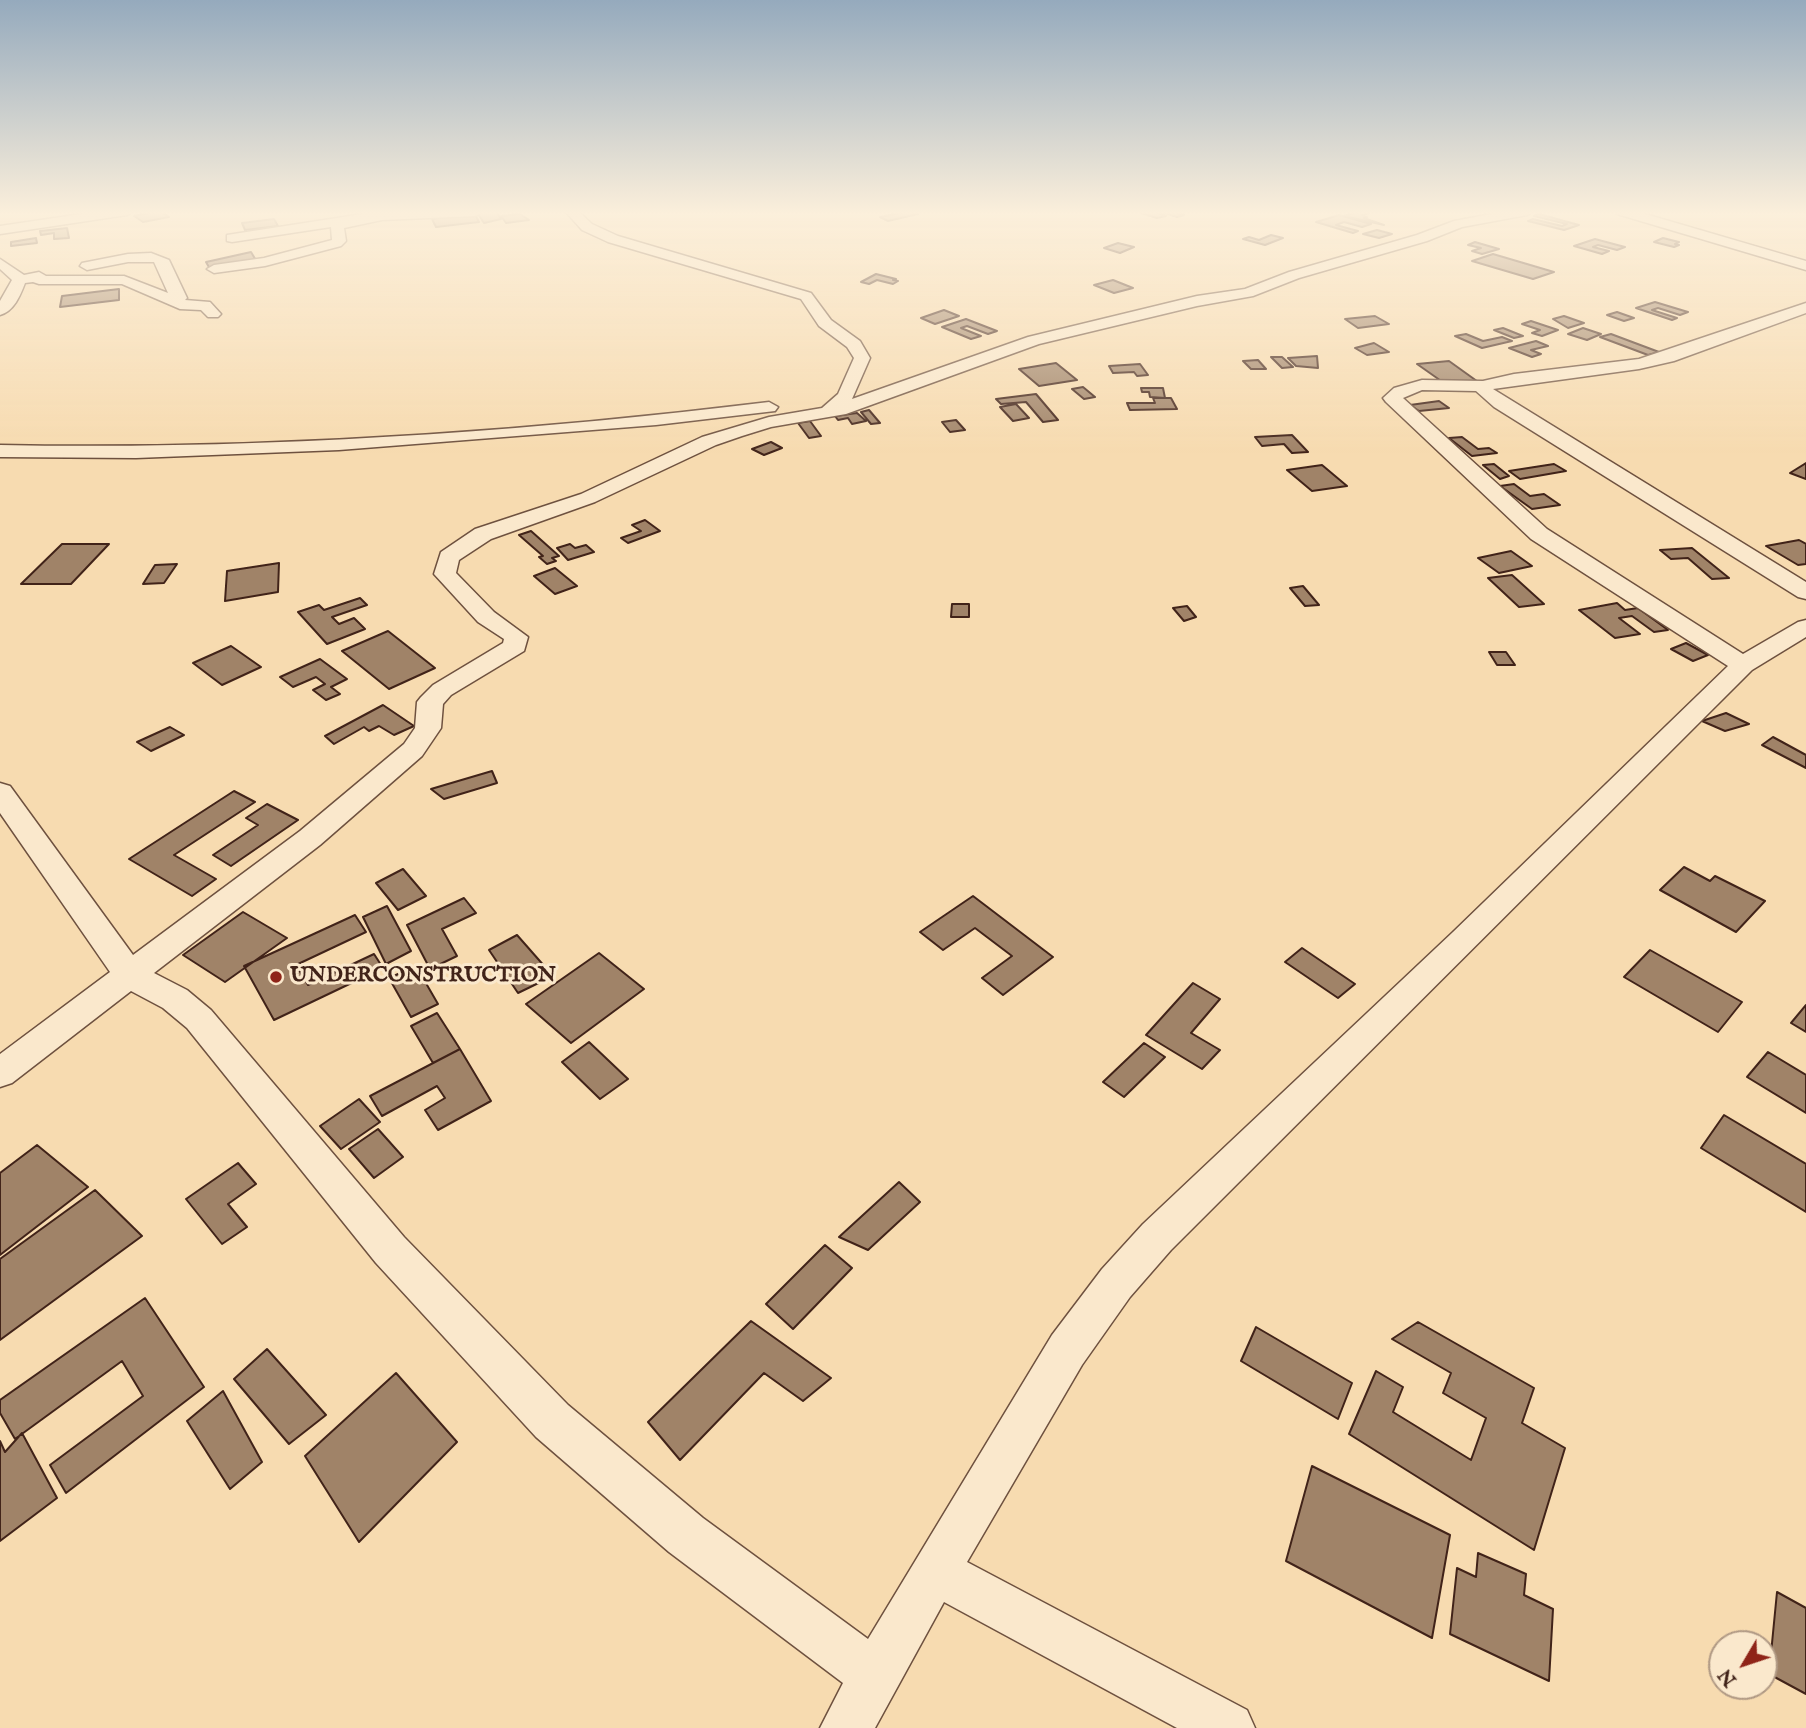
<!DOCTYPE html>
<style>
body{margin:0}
#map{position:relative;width:1806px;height:1728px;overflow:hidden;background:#f7dbb0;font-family:"IM FELL English",serif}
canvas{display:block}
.north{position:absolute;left:1708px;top:1630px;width:70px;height:70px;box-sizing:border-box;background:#fae8cc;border:2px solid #b09984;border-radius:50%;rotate:231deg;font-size:19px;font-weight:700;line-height:28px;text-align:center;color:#412319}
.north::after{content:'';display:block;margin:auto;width:24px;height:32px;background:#8f2418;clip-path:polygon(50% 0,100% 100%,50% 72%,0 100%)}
</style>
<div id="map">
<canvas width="1806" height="1728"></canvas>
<div class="north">N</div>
</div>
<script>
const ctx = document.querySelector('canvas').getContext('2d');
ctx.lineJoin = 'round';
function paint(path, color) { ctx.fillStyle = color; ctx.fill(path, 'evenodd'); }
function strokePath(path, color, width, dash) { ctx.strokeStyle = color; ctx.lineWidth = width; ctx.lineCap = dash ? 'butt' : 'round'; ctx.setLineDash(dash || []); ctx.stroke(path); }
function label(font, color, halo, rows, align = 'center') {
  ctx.font = font + ' "IM FELL English",serif'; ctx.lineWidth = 6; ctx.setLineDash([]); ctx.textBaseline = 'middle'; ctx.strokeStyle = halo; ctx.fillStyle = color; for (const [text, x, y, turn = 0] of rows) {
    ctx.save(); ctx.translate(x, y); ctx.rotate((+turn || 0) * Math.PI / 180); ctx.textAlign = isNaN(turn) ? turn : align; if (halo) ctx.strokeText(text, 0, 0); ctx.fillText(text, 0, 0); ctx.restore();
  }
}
const building = new Path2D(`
 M160,211l9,6 -26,5 -9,-6z
 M476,211h20l5,8 -17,4z
 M910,211l8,3 -30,7 -8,-4z
 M1150,211h19l15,4 -7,2 -15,-5 -4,1 8,3 -9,2 -16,-5z
 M1362,211l7,2 -7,2 5,2 -3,1 20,7 -40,-9z
 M468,214l8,2 3,6 -43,5 -4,-8z
 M520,214l9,6 -23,3 -5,-7z
 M1539,214l40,11 -15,5 -36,-9 5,-2 29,7 5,-2 -33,-8z
 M1339,215l32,9 -9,3 -18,-5 -8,3 22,6 -5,2 -37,-11z
 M274,219l4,7 -33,4 -3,-7z
 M67,228l2,10 -15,1v-6l-13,2 -1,-4z
 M1377,230l15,4 -13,4 -16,-4z
 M1271,235l12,3 -18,7 -22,-6 6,-2 10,3z
 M36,238l1,5 -26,3v-4z
 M1663,238l16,4 -4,2 4,1 -5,2 -20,-5z
 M1595,239l30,8 -8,3 -19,-5 -5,2 16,4 -7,3 -28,-8z
 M1475,242l24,7 -17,5 -10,-3 9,-3 -13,-3z
 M1118,243l16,4 -14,6 -16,-5z
 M251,252l6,10 -47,7 -4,-7z
 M1493,254l61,18 -21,7 -61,-18z
 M876,274l20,5 -3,1 5,1 -5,3 -16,-4 -8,4 -8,-2z
 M1113,280l20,8 -19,5 -20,-8z
 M119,289v11l-59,7 2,-11z
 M1655,302l33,10 -8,3 -22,-7 -6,2 25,8 -5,2 -36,-12z
 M944,310l15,6 -24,8 -14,-6z
 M1617,312l17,6 -10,3 -17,-6z
 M1375,316l14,8 -31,4 -13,-9z
 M1564,316l20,7 -16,5 -15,-9z
 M966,319l31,12 -9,3 -21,-8 -6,2 20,8 -10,3 -29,-12z
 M1531,321l27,9 -16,6 -10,-3 8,-3 -18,-6z
 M1503,328l20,8 -9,2 -20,-8z
 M1583,328l18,6 -14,6 -19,-6z
 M1466,334l17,7 19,-4 10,4 -30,7 -27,-12z
 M1611,334l48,18 -11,3 -48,-18z
 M1536,341l12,5 -17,4 10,4 -9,3 -23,-9z
 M1374,343l15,9 -22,3 -12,-7z
 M1317,356l1,12 -22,-2 -8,-8z
 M1271,357h11l11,10 -11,1z
 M1258,360l8,9h-15l-8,-8z
 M1449,361l32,23 -37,-1 -27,-19z
 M1056,363l21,17 -38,6 -20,-17z
 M1140,364l8,11 -11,1 -3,-4 -21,1 -4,-7z
 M1083,387l12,10 -11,2 -12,-10z
 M1141,388h22l2,10 -15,-1 -1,-5h-7z
 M1036,394l22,26 -15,2 -17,-20 -25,2 -5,-5z
 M1153,398h18l6,11 -47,1 -3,-7h28z
 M1439,401l10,7 -30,3 -9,-6z
 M1016,404l13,14 -16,3 -13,-14z
 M869,410l11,13 -9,1 -10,-12z
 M857,413l9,8 -14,3 -4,-6 -10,2 -3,-4z
 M956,420l9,10 -15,2 -8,-10z
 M810,421l11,15 -12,2 -11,-15z
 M1292,435l16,17 -16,1 -8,-9 -22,2 -7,-9z
 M1462,437l16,12 11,-1 8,5 -25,3 -23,-18z
 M771,442l11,6 -18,7 -12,-6z
 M1806,463v16l-16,-6z
 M1494,464l15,12 -9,3 -17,-14z
 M1554,464l12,7 -46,8 -11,-8z
 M1322,465l25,21 -35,5 -25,-21z
 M1514,484l16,12 14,-2 16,11 -28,4 -32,-23z
 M645,520l15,11 -32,12 -7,-5 20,-7 -9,-6z
 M531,531l28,25 -7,2 4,3 -9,3 -8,-7 4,-1 -24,-21z
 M1799,540l7,4v20l-8,1 -32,-19z
 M62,544h47l-38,40h-50z
 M570,544l5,4 11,-3 8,7 -26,8 -11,-12z
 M1692,548l37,30 -17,1 -24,-21 -17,1 -11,-9z
 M1511,551l21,15 -33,7 -21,-15z
 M279,563l-1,29 -53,9 2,-30z
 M177,564l-13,19 -21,1 12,-19z
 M555,568l22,18 -22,8 -21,-18z
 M1512,575l32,29 -25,3 -31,-29z
 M1303,586l16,19 -14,1 -15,-18z
 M360,598l7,7 -35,12 7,7 15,-6 11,11 -38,15 -29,-32 21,-7 5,5z
 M1617,603l8,7 13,-2 30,22 -14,2 -22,-16 -13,2 21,16 -25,4 -36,-28z
 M952,604h17v13h-18z
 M1187,606l9,11 -12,4 -11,-13z
 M388,631l47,37 -46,21 -47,-38z
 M1686,643l22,12 -15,6 -22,-12z
 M231,646l30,21 -39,18 -29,-22z
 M1489,652h17l9,13h-18z
 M320,659l27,20 -16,8 9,7 -14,6 -13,-10 12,-6 -9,-7 -23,10 -13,-10z
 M383,705l31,21 -20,9 -15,-9 -10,5 -5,-4 -30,17 -9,-8z
 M1726,713l23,11 -24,7 -23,-10z
 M170,727l14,8 -33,16 -14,-9z
 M1773,737l33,18v13l-44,-23z
 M492,771l5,12 -53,16 -13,-10z
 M234,791l21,11 -81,53 42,24 -24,17 -63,-37z
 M267,804l31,16 -67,46 -18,-11 45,-30 -12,-7z
 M1684,867l26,14 5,-5 50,25 -29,31 -76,-42z
 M403,869l23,27 -28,14 -22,-27z
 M973,896l80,61 -50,38 -21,-17 30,-22 -37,-28 -32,22 -23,-18z
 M464,898l12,15 -34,16 15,27 -27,13 -23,-44z
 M387,906l24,45 -25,13 -23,-47z
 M243,912l44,26 -62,44 -42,-27z
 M355,915l11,17 -70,33 12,20 66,-31 9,14 -109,52 -30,-54z
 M517,935l36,41 -35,17 -29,-43z
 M1302,948l53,36 -17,14 -53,-36z
 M1650,950l92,52 -24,30 -94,-55z
 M599,953l45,36 -73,54 -45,-39z
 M416,966l22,38 -27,13 -22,-39z
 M1193,983l27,16 -29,34 29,17 -18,19 -56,-34z
 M1806,1005v27l-15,-9z
 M437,1013l23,36 -27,14 -22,-37z
 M589,1042l39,37 -28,20 -38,-37z
 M1144,1043l21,14 -41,40 -21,-15z
 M460,1049l31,52 -53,29 -13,-20 20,-12 -8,-12 -55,30 -12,-20z
 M1768,1052l38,23v38l-59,-36z
 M359,1099l21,23 -39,27 -21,-23z
 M1724,1115l82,49v48l-105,-64z
 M378,1129l25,28 -29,21 -25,-29z
 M37,1145l51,42 -88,68v-82z
 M238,1163l18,21 -28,20 19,23 -25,17 -36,-45z
 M899,1182l21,20 -52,48 -29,-13z
 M95,1190l47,46 -142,104v-81z
 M825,1245l27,23 -59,61 -27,-25z
 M145,1298l59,89 -138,106 -16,-28 93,-69 -21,-35 -107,78 -15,-26v-13z
 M751,1321l80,57 -28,23 -39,-28 -84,87 -32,-38z
 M1418,1322l116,66 -12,35 43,25 -31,102 -185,-116 27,-63 27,16 -10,25 78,48 15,-42 -43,-25 8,-20 -59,-34z
 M1256,1327l96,56 -14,36 -97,-58z
 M267,1349l59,66 -37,29 -55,-65z
 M396,1373l61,69 -98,100 -54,-86z
 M223,1391l39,71 -32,27 -43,-68z
 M22,1433l35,65 -57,43v-100l5,11z
 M1312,1466l138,69 -18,103 -146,-77z
 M1478,1553l48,21 -2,21 29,14 -4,72 -99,-47 7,-66 19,9z
 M1777,1592l29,16v86l-37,-20z`);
paint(building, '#a08368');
strokePath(building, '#412319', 2);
const minor = new Path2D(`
 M102,211h31l-6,4 -127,19v-8z
 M382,211l99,1 -6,4 -93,4 -38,8 2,13 -5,5 -76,20 -51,7 -7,-4 7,-4 50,-7 68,-18 -1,-13 -99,15 -5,-1v-6z
 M565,211h13l14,13 26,12 193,57 20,27 29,21 10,17 -18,41 176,-62 169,-41 48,-7 44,-17 128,-37 37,-14 54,-10h25l-6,4 -65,12 -35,14 -128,37 -46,18 -56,10 -158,38 -193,70 -75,13 -29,9 -26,9 -121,57 -104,37 -32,21 -3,13 38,39 34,25 -4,14 -73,44 -8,9 -2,24 -19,28 -102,89 -166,128 33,17 24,20 193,227 164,168 135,113 165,121 184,-304 50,-66 41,-45 310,-292 275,-266 -197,-127 -145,-137 -3,-4 11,-10 28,-8 61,1 31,-7 125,-15 167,-56v10l-132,48 -35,8 -146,20 313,193v17l-8,-2 -304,-190 -18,-16 -54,-1 -19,8 144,131 196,125 55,-32 8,-2v17l-54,33 -581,580 -41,47 -48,68 -115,197 280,148 8,18h-78l-233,-126 -69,126h-55l23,-45 -174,-131 -133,-115 -160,-174 -189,-235 -24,-20 -32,-17 -119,92 -12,4v-33l110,-82 -110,-159v-30l10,3 123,169 167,-124 104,-87 11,-16 2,-26 4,-5 12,-12 70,-42 1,-4 -26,-17 -44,-48 7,-22 34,-23 106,-35 121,-57 67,-20 53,-9 16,-14 16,-36 -7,-11 -28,-21 -18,-27 -193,-57 -26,-12z
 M1616,211h19l171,50v9l-189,-56z
 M151,253l18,7 18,38 -2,2 25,2 11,12 -3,3h-10l-7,-7 -21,-1 -58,-25h-83l-6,-2 -8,1c-5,13 -11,28 -25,32v-14l12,-21 -12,-11v-10l24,16 15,-3 7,4h78l44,17 -14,-31h-26l-41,8 -7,-4 2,-3 46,-9z
 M769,402l9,5 -3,4 -119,14 -317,25 -203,8 -136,-1v-12c255,5 516,-12 769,-43z`);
strokePath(minor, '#6e513f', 3);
paint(minor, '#fae8cc');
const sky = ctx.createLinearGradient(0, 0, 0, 453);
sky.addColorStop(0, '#95aabd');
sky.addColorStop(0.47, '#fbefdb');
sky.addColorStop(1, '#fbefdb00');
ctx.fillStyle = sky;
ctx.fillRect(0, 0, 1806, 453);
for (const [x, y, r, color] of [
 [276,977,7,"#8f2418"]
]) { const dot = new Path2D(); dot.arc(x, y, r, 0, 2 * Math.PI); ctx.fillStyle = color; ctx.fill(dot); strokePath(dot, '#fae8cc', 2.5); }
label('bold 21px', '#412319', '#fae8cc', [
 ["UNDERCONSTRUCTION",290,977]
], 'left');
</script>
